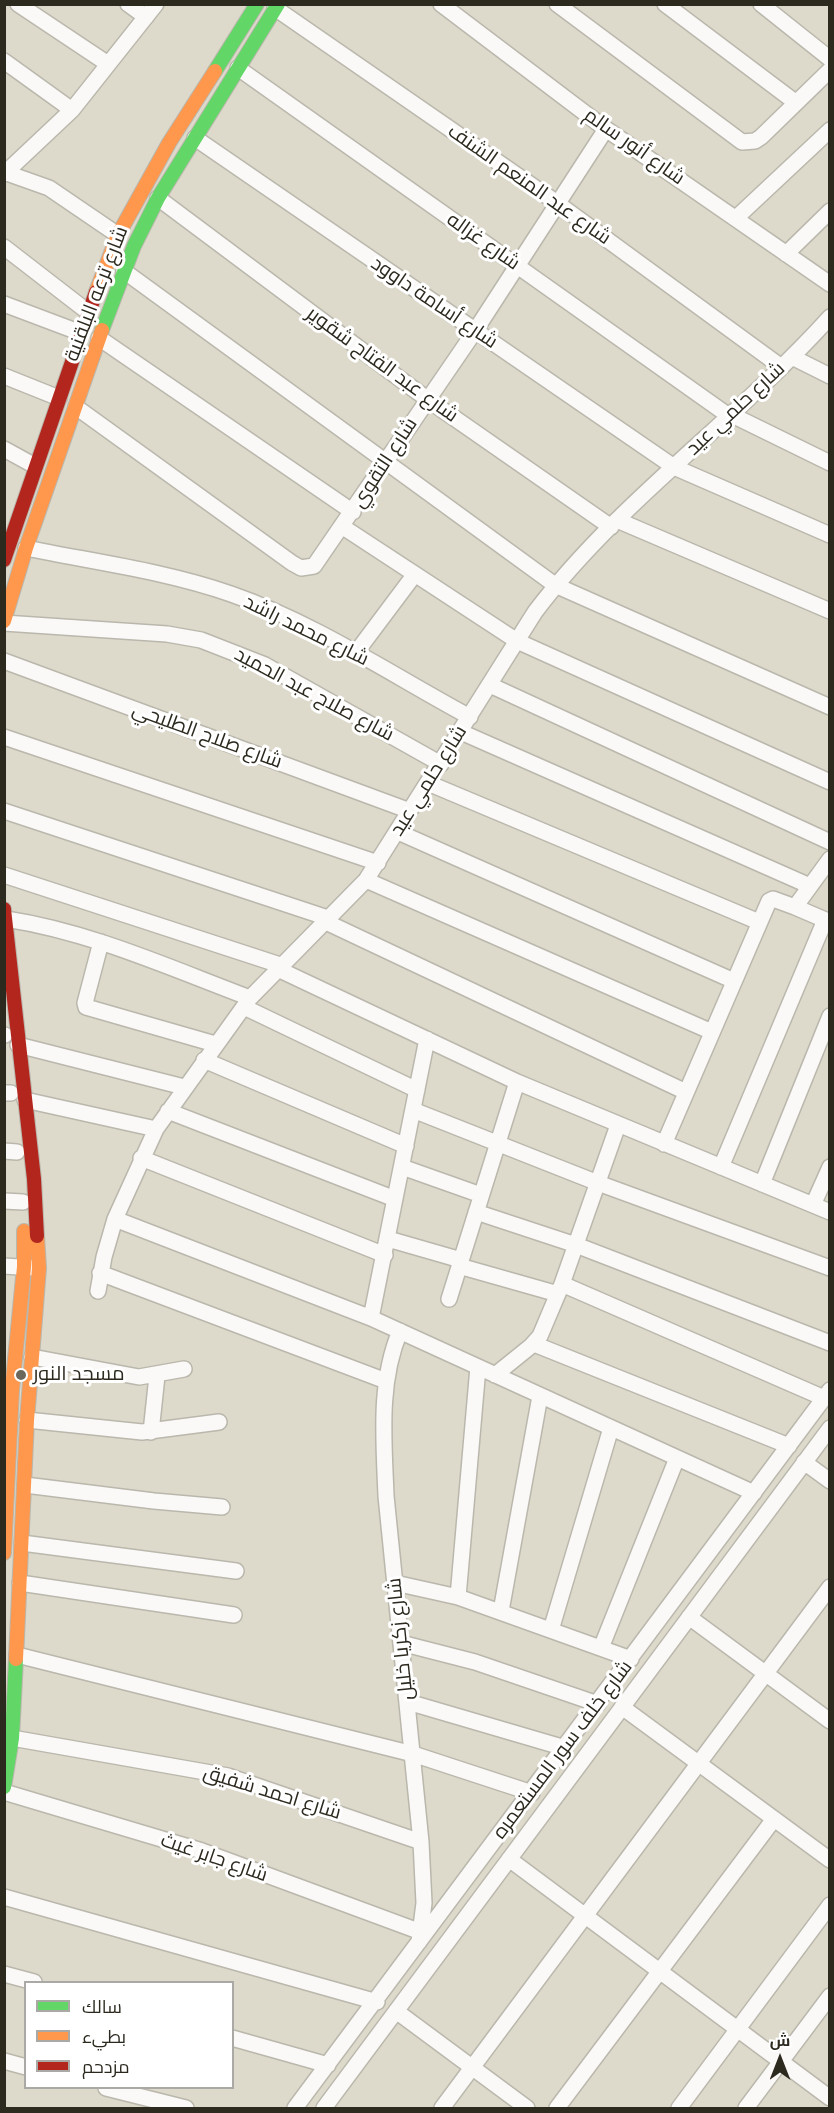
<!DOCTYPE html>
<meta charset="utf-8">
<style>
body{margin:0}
#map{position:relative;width:834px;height:2113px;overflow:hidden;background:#dddacc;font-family:"Space Grotesk",Cairo,sans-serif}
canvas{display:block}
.frame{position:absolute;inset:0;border:6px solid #2c291f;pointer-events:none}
.legend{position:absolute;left:24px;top:1981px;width:210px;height:108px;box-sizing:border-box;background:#fff;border:2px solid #aba9a5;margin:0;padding:8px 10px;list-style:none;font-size:18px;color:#2c291f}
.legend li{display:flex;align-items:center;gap:12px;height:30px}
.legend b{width:30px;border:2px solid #aba9a5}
.north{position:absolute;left:750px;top:2029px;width:60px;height:60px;-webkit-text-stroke:4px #fff;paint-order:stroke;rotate:0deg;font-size:16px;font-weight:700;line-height:24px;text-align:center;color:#2c291f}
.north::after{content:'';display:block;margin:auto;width:21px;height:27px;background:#2c291f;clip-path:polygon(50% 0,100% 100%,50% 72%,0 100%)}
</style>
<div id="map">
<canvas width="834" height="2113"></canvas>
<div class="frame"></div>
<ul class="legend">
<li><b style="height:8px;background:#63d668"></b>سالك</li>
<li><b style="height:8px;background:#ff974d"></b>بطيء</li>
<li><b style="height:8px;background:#b3261e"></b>مزدحم</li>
</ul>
<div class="north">ش</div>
</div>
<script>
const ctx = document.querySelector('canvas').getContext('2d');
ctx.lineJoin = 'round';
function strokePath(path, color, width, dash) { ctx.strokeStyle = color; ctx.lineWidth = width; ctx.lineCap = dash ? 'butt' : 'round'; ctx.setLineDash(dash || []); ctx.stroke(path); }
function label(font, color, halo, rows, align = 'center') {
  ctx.font = font + ' "Space Grotesk",Cairo,sans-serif'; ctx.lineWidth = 6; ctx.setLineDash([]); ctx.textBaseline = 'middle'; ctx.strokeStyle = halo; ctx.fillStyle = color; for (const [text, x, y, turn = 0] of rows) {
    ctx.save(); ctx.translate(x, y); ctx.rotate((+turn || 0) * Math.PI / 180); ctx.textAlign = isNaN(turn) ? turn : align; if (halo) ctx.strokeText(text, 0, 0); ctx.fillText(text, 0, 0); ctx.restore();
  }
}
const street = new Path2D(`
 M18,4l90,60
 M128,4l18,13
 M441,4l165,125 224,155
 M557,4l185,138 13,-1 6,-4 69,-67
 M665,4l130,98
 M761,4l69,55
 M275,8l282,195 223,163
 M4,61l68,49
 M238,68l491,348
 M195,138l479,329 156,68
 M4,172l45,16 69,47
 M4,174l68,-64 84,-106
 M158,198l269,201 184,128
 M736,218l94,-88
 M4,247l84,65
 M786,254l44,-43
 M124,271l431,314 275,122
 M4,304l77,29
 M99,338l254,174
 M792,357l38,19
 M4,376l55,22
 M76,407l216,156 9,5 13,-2 161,-235 131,-202
 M730,414l100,49
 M4,449l31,17
 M617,520l213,91
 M343,527l174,114 313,141
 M26,548c68,14 139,23 205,46 84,29 161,81 239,123
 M4,623l163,11 34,6 64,25 176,99
 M355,654l60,-80
 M4,661l406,150
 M490,685l340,157
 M461,732l349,154
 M4,737l374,126
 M428,783l331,139
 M4,811l324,107
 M398,832l336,149
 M4,875l279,91
 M366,880l346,152
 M795,907l35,15
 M6,919c85,13 164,49 244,79
 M326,922l360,170
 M101,942l-16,61 1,4 129,37
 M280,970l237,112 313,130
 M244,1007l173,83
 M4,1035h1
 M18,1045l166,42
 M204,1060l202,86
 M4,1093h7
 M25,1100l131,29
 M413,1110l185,73 232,85
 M168,1111l227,88
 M664,1144l105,-243 4,-2 22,8 35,-48
 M4,1151l13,1
 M141,1158l244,97
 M402,1167l79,28
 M721,1167l104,-247
 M762,1184l68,-168
 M4,1201l19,1
 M813,1205l17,-38
 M476,1212l100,33 254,98
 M115,1219l256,99 383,175
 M388,1239l73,21
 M4,1266l30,2
 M459,1266l99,28
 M100,1273l286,108
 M562,1284l262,114
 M98,1291l6,-34 11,-38 41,-90 94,-131 116,-118 169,-268c84,-111 202,-192 295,-295
 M449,1299l68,-217
 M371,1318l56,-279
 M400,1331c-22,52 -16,110 -14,165l35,346 3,61 -5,39
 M534,1344l255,102
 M32,1357l107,20 45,-8
 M495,1375l36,-29 9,-10 22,-52 56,-159
 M27,1420l115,12 77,-10
 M151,1432l6,-56
 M804,1462l26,19
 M25,1485l129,16 68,6
 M22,1543l214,28
 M20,1583l214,32
 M395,1583l63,14 173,62
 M458,1597l20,-230
 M501,1611l39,-215
 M689,1617l141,104
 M551,1630l60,-202
 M401,1643l74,19 123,42
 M601,1648l76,-190
 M17,1655l396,99 119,39
 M408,1702l157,46
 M622,1707l208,153
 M12,1738l216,38 193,66
 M4,1792l198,59 219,81
 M509,1859l321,239
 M4,1897l373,105
 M4,1974l30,8
 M396,2011l131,97
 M232,2038l96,27
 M4,2061l22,6
 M106,2088l80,20
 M295,2108l535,-718
 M324,2108l506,-680
 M442,2108l388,-521
 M557,2108l217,-289
 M679,2108l151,-203
 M746,2108l84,-112`);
const fast = new Path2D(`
 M215,71l42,-67
 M102,330l32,-84 24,-48 120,-194
 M4,1787l8,-49 4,-79`);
const slow = new Path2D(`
 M96,292l22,-57 51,-92 46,-72
 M4,621l22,-73 76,-218
 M4,1553l8,-163 12,-123v-36
 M16,1659l11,-239 12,-152 -2,-32`);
const jam = new Path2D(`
 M4,560l92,-268
 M4,909l30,270 3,57`);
strokePath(street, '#bab7ac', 18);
strokePath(fast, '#bab7ac', 16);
strokePath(slow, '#bab7ac', 16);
strokePath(jam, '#bab7ac', 16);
strokePath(street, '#faf9f7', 15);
strokePath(fast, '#63d668', 14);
strokePath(slow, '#ff974d', 14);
strokePath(jam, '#b3261e', 14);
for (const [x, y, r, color] of [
 [21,1375,6,"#6a675c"]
]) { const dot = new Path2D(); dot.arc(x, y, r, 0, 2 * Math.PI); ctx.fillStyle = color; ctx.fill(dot); strokePath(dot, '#fff', 2); }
label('20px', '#2c291f', '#fff', [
 ["شارع أنور سالم",634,147,35],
 ["شارع عبد المنعم الشنف",529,185,35],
 ["شارع غزاله",483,242,35],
 ["شارع ترعه البلقنية",97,294,-69],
 ["شارع أسامة داوود",434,303,34],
 ["شارع عبد الفتاح شقوير",382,365,36],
 ["شارع حلمي عيد",736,409,-43],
 ["شارع التقوي",385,463,-57],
 ["شارع محمد راشد",306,631,26],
 ["شارع صلاح عبد الحميد",314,695,28],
 ["شارع صلاح الطليحي",207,736,20],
 ["شارع حلمي عيد",429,781,-58],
 ["شارع زكريا خليل",401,1639,-96],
 ["شارع خلف سور المستعمره",563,1750,-53],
 ["شارع احمد شفيق",272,1793,17],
 ["شارع جابر غيث",214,1858,19]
]);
label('20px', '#2c291f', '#fff', [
 ["مسجد النور",33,1375]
], 'left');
</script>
